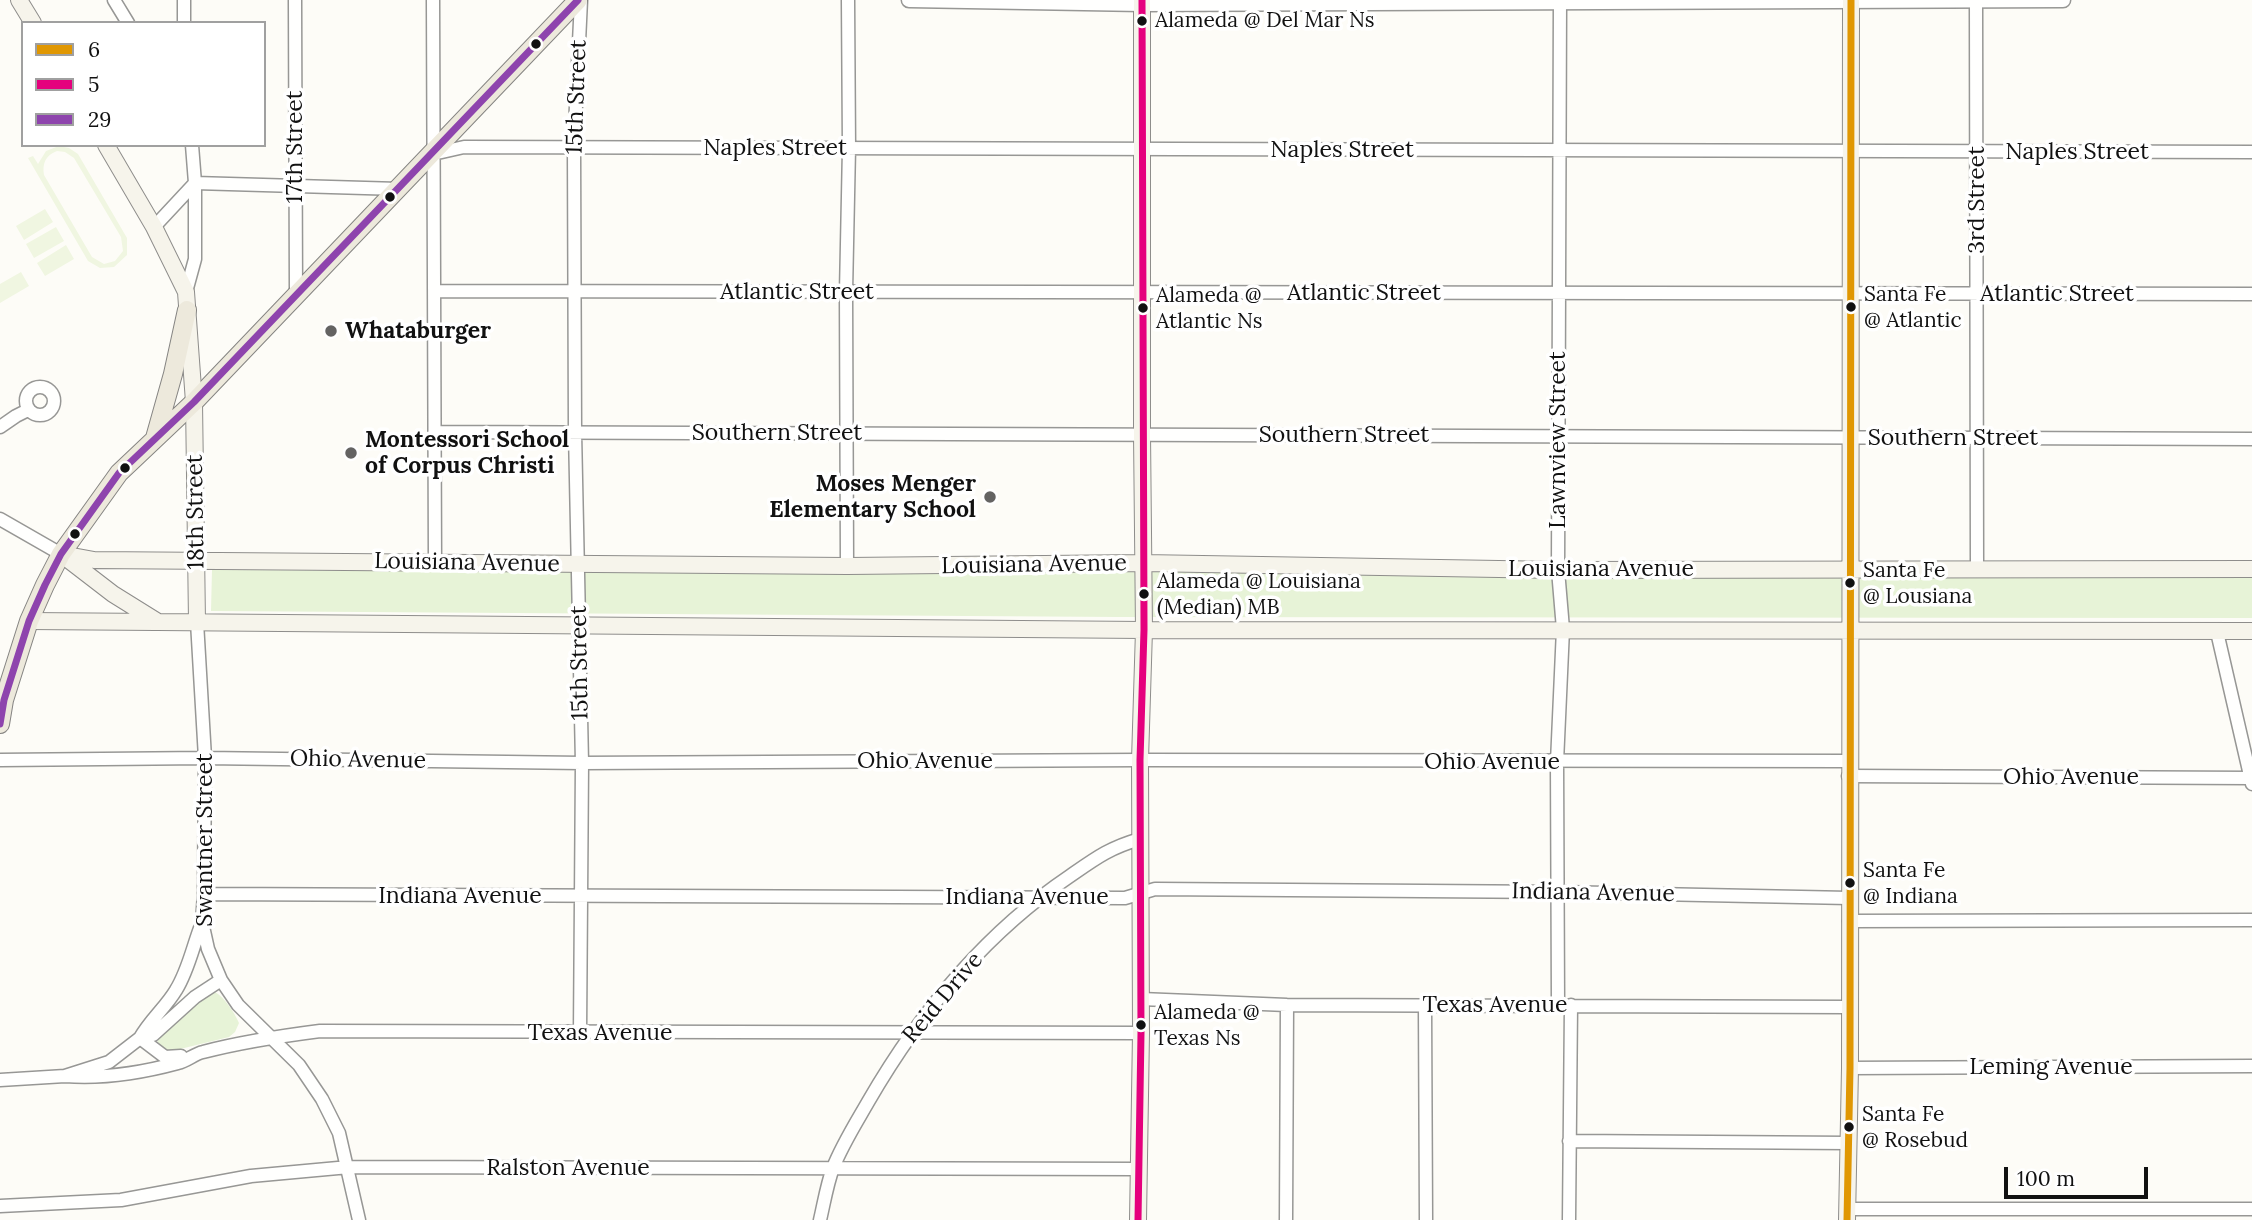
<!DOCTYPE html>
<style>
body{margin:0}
#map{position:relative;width:2252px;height:1220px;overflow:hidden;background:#fdfcf7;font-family:Lora,serif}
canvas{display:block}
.legend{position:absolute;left:21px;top:21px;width:245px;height:126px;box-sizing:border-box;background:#fff;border:2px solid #a0a0a0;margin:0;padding:9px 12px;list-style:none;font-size:21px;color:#111}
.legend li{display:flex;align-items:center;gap:14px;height:35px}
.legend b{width:35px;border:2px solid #a0a0a0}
.scale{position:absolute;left:2004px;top:1167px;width:144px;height:32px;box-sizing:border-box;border:4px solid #111;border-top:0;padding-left:9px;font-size:21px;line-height:24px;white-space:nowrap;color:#111;-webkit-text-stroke:5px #fff;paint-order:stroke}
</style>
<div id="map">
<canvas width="2252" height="1220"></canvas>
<ul class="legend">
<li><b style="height:9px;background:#e09702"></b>6</li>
<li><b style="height:9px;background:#e5007d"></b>5</li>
<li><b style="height:9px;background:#8e44ad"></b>29</li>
</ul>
<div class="scale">100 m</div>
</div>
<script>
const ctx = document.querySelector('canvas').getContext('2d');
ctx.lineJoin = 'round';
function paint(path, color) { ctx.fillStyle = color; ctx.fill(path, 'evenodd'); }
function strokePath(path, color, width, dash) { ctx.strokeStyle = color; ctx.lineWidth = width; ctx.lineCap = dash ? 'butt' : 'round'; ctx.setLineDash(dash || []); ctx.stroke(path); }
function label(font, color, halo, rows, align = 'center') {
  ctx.font = font + ' Lora,serif'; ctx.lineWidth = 7; ctx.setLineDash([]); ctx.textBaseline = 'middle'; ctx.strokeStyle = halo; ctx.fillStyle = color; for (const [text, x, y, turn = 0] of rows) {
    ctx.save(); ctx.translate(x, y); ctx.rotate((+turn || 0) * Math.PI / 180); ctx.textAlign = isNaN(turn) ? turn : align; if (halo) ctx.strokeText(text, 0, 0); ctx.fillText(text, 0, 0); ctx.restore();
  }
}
paint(new Path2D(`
 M212,570l2040,4v44l-1133,-1 -908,-6z
 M215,992c10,6 19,20 24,31l-4,9 -6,5 -57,14h-7l-8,-6c0,-16 43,-48 58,-53z`), '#e7f3d7');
paint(new Path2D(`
 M59,146l10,2 9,6 49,84v17l-13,12 -14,1 -12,-7 -60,-103 5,-2 5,8 8,-13zM57,151l8,1 9,6 47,79 2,14 -8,10 -11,3 -12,-7 -48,-82c-2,-12 2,-20 13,-24z
 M45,209l8,13 -29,18 -8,-14z
 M56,227l8,14 -30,17 -8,-14z
 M66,245l8,14 -29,17 -8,-13z
 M21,272l8,14 -29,17v-19z`), '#f0f6e1');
const minor = new Path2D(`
 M114,0l14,23
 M184,0v23
 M295,0l1,294
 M433,0l2,562
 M1976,2l1,566
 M433,154l31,-7 1788,5
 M154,227l41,-44 -3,-38
 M434,291l1818,3
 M186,292l9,-33v-76l204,6
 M26 401a14 14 0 1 1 28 0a14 14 0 1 1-28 0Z
 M0,427l16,-11 12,-6
 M435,432l1817,7
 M0,519l61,35
 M847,566l-1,-274 3,-144 -1,-148
 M197,622l8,136 -1,136 -2,28 6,27 13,31 17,25 61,60 23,34 17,34 20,87
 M2217,632l35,152
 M0,760l205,-2 377,5 558,-3 710,1
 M1848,776l403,2
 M204,894l921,4 30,-9 403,3 291,6
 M1849,921l403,-1
 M1141,999l146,6 562,2
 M1425,1005l1,215
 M1558,1005l-1,-243 6,-133 -5,-59 2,-570
 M580,1033l2,-270 -7,-331 -1,-284 7,-148
 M140,1038c10,-18 26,-31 36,-48 13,-21 17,-45 26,-67
 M140,1038l25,19 16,-1
 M1850,1068l402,-2
 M65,1076c38,3 76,-3 113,-13 9,-2 16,-9 25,-11 38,-10 78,-16 117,-21l821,2
 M0,1080l65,-4 44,-14 31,-24 13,-3 42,-38 26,-17
 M1569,1141l280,2
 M0,1206l121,-6 130,-24 98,-9 790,2
 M1847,1209h405
 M820,1220c4,-17 7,-36 13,-52 9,-23 23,-45 35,-66 52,-90 116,-168 202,-226 26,-18 39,-28 70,-37
 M1286,1220l1,-215
 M1569,1220l2,-215`);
const tertiary = new Path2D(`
 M909,0l233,4 921,-4`);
const secondary = new Path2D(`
 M19,0l14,23
 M106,145l48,82 32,65 8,110 3,220
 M61,554l52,40 45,28 986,8 1108,1
 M67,555l27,5 753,6 296,-3 415,7 694,-1
 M29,621l127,1
 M1138,1220l3,-187 -1,-273 4,-130 -2,-196v-434
 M1847,1220l3,-152 1,-1068`);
const primary = new Path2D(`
 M155,438l18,-64 14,-64
 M0,724l4,-24 25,-79 16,-36 16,-31 58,-81 75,-71 384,-402`);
strokePath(minor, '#979795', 15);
strokePath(tertiary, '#979795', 17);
strokePath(secondary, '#8e8d8b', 18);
strokePath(primary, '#858482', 20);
strokePath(minor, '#fffffe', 12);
strokePath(tertiary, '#fffffe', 14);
strokePath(secondary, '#f6f4eb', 16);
strokePath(primary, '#ede9dc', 18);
strokePath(new Path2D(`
 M1847,1220l3,-152 1,-1068`), '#e09702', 7);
strokePath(new Path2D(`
 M1138,1220l3,-187 -1,-273 4,-130 -2,-630`), '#e5007d', 7);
strokePath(new Path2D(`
 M0,724l4,-24 25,-79 16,-36 16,-31 58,-81 75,-71 384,-402`), '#8e44ad', 7);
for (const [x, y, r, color] of [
 [1142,21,6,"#111"],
 [536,44,6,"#111"],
 [390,197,6,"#111"],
 [1851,307,6,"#111"],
 [1143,308,6,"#111"],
 [331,331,7,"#646362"],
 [351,453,7,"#646362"],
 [125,468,6,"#111"],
 [990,497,7,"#646362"],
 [75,534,6,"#111"],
 [1850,583,6,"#111"],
 [1144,594,6,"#111"],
 [1850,883,6,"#111"],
 [1141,1025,6,"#111"],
 [1849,1127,6,"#111"]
]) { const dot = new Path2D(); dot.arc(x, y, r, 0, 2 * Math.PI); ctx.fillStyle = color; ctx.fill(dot); strokePath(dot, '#fff', 2.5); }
label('21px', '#111', '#fff', [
 ["Alameda @ Del Mar Ns",1155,21],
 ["Santa Fe",1864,295],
 ["@ Atlantic",1864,321],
 ["Alameda @",1156,296],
 ["Atlantic Ns",1156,322],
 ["Santa Fe",1863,571],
 ["@ Lousiana",1863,597],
 ["Alameda @ Louisiana",1157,582],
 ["(Median) MB",1157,608],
 ["Santa Fe",1863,871],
 ["@ Indiana",1863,897],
 ["Alameda @",1154,1013],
 ["Texas Ns",1154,1039],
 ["Santa Fe",1862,1115],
 ["@ Rosebud",1862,1141]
], 'left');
label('23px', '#111', '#fff', [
 ["15th Street",577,97,-88],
 ["17th Street",295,147,-90],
 ["Naples Street",775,148],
 ["Naples Street",1342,150],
 ["Naples Street",2077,152],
 ["3rd Street",1977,200,-90],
 ["Atlantic Street",797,292],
 ["Atlantic Street",1364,293],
 ["Atlantic Street",2057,294],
 ["Southern Street",777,433],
 ["Southern Street",1344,435],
 ["Southern Street",1953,438],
 ["Lawnview Street",1558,440,-90],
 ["18th Street",196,512,-91],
 ["Louisiana Avenue",467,563,1],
 ["Louisiana Avenue",1034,565,-1],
 ["Louisiana Avenue",1601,569],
 ["15th Street",580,663,-91],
 ["Ohio Avenue",358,760,1],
 ["Ohio Avenue",925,761],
 ["Ohio Avenue",1492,762],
 ["Ohio Avenue",2071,777],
 ["Swantner Street",205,840,-90],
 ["Indiana Avenue",1593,893,1],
 ["Indiana Avenue",460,896],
 ["Indiana Avenue",1027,897],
 ["Reid Drive",943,998,-50],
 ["Texas Avenue",1495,1005],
 ["Texas Avenue",600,1033],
 ["Leming Avenue",2051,1067],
 ["Ralston Avenue",568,1168]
]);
label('bold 23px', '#111', '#fff', [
 ["Whataburger",345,331],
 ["Montessori School",365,440],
 ["of Corpus Christi",365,466],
 ["Moses Menger",976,484,"right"],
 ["Elementary School",976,510,"right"]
], 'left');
</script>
